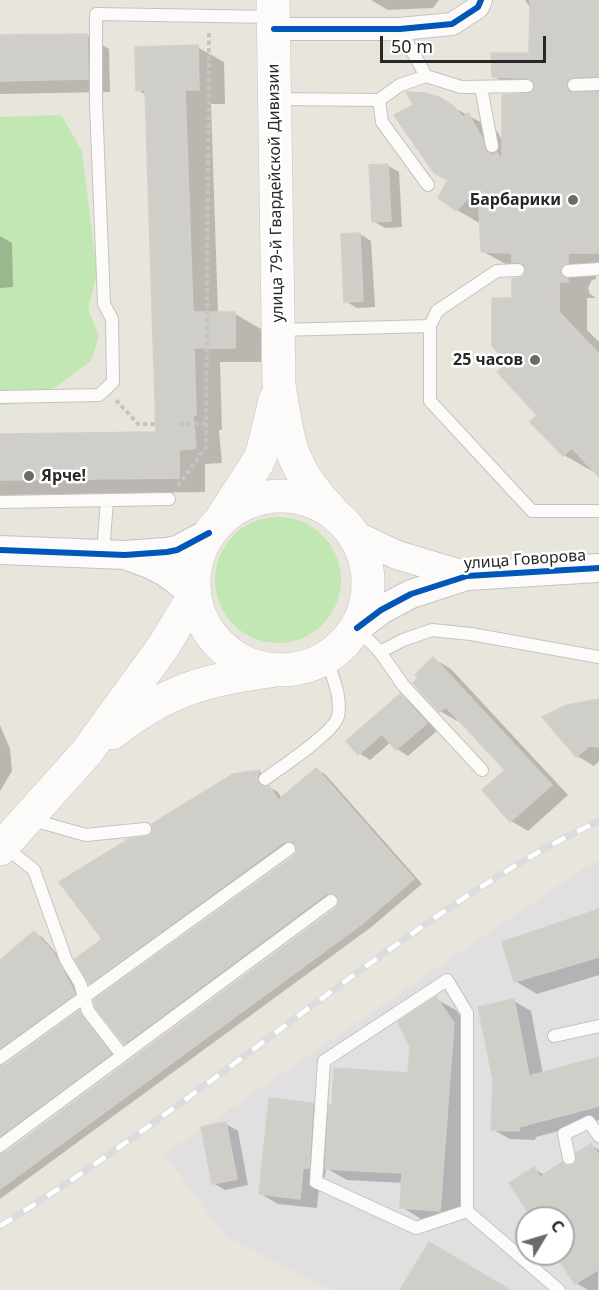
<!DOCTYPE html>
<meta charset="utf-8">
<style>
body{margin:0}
#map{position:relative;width:599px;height:1290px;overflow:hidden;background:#e8e5dd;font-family:"Noto Sans",sans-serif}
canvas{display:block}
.north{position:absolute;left:515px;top:1206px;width:60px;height:60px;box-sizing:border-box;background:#fff;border:2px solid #a9a9a9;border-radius:50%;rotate:52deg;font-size:16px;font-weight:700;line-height:24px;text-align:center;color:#282828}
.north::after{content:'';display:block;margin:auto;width:21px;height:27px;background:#6b6a67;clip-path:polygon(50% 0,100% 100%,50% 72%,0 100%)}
.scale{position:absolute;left:380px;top:36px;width:166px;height:27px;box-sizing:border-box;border:3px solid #282828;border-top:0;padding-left:8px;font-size:18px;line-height:21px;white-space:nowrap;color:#282828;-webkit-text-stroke:4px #fff;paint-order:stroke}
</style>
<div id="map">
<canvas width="599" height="1290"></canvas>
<div class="north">С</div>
<div class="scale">50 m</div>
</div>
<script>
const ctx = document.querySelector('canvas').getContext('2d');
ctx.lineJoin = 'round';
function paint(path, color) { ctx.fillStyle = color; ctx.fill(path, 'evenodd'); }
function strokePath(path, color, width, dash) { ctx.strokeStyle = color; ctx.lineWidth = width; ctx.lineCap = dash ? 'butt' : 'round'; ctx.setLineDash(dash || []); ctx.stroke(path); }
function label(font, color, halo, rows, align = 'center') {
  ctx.font = font + ' "Noto Sans",sans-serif'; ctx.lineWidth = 5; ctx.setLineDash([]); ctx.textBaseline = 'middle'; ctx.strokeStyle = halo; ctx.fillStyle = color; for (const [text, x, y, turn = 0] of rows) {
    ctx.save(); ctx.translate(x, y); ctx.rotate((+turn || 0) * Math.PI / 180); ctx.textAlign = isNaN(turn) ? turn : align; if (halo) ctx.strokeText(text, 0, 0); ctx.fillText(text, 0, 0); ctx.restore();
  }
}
paint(new Path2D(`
 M599,861v429h-267l-107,-54 -61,-82 424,-289zM527,1218h36v36h-36z`), '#e2dfe1');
paint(new Path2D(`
 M61,115l21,36 15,123 -9,35 11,27 -8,25 -36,26 -38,17 -17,1v-288z
 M215 580a63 63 0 1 1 126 0a63 63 0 1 1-126 0Z`), '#c1e7b2');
paint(new Path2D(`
 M371,0h68l-6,8 -45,2z
 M525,0h74v269h-3v10l-4,1 -4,8 2,6 6,4h-9v32l12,12v132l-5,-4 -2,1 -28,-16 -55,-92 5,-64 14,-30 -17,-2 -29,-16 -1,-27 -24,-14 -8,-30 -34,-75 23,-6 59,32 7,13 22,-49 -33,-19 38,-21 1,-45z
 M86,35l23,14 1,43 -110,2v-57z
 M197,47l27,15 1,42h-14l7,210h17l26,15v33h-41l2,68h-3l3,33 -17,1v28l-205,3v-60l158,-2 -12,-338 -8,-5z
 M387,165l12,7 3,55 -17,1 -12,-7z
 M360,234l11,7 4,66 -18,1 -12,-7z
 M0,236l12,7 1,44 -13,1z
 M434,659l17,10 117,126 -40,36 -17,-10 -27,-31 23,-20 -48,-51 -2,2 -17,-10z
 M400,696l12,7 26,27 -30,26 -11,-7 -6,-7 -21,18 -11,-7z
 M599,700v61l-5,5 -17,-10z
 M0,725l10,24 2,22 -12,20z
 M316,770l9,4 97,110 -52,44 -370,271v-45h5l333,-246 3,-7 -2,-4 -206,151 -8,-5 170,-186 4,-10 -6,-1 -195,141 -8,-4 14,-43 46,-103 84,-62 26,-3 7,4 -2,5 1,7 3,-1 9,5 4,7z
 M599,911v64l-62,19 -22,-13z
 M34,933l8,4 21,24 19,38 -82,61 1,7 4,-1 74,-53 9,4 30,42 -118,93v-190z
 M436,999l20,11 18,25 -14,186 -39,-2 -19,-12 1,-24 -56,-3 -21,-12 -1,9h-5l-3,31 -39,-4 -17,-10 51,-90 18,10 80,-40z
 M514,1001l17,10 12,63 56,-16v62l-63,17 -1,3 -25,-1 -18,-10 2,-50z
 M226,1124l12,7 10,54 -23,5 -12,-7z
 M591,1145l8,5 -1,140h-10l-12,-7 -19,-29h6v-36h-29v-49l11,6 27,-8z`), '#0003');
const building = new Path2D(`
 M530,0h69v76l-26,1 -6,4 -1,4 1,5 7,3 25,-1v161h-31v10l-5,2 -3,6 2,5 6,3v3h-9v30l40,42v123l-27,-29 -9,8 -33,-34 7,-7 -40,-43 10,-9 -15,-17v-48h20v-19l11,-2 3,-7 -1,-4 -4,-4h-9v-9l-31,-1 -3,-65 -22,24 -18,-13 10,-18 -14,-7 -40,-58 19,-10 -7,-13 19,1 14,4 14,9 10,11 5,-4 14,25 3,13 6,3 3,5v-5l3,-1 5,7v-65l29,-2 4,-8 -4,-6 -4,-1 -35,-1 -1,-24h38z
 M87,34l1,45 -88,2v-46z
 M198,45l1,45h-14l8,222h42v36h-41l2,67h-3l3,33 -17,2v28l-179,2v-46l156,-2 -11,-342 -9,1 -1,-44z
 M388,164l3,57 -19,1 -3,-57z
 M360,233l3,68 -19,1 -3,-68z
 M433,657l119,128 -42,37 -28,-32 23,-20 -59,-63 -7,5 -26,-29 5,-5 -3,-3z
 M400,694l27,29 -31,27 -14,-16 -24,21 -12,-14z
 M599,699v48l-10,-1 -13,11 -34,-40 25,-12z
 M316,768l98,111 -52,45 -362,265v-35l5,-1 331,-245 3,-7 -4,-7h-9l-202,150 -29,-37 -1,-7 200,-144 3,-4 -1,-7 -4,-4 -8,1 -195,142 -14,-25 27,-20 -43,-57 70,-43 20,-3 4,-4 -1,-8 81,-50 27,-4 -3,6 1,7 4,4 7,-1 9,14z
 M599,909v48l-85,25 -12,-40z
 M34,931l21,24 20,39 -75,54v-88z
 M436,997l18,26 -14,188 -40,-3 2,-35 -77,-4 4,-65 3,1 2,-37 74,5 2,-27 -12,-24z
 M514,999l15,77 70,-19v49l-80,21v4l-28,-1 2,-51 -15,-72z
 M79,1011l32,43 -111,82v-70l5,-1z
 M269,1098l44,5 -4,65h-6l-3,31 -41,-5z
 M226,1122l11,57 -25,5 -11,-57z
 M591,1144l8,11v114l-24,15 -20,-30h8v-36h-31l-23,-35 25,-16 6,10 22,-15 4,4h5l6,-5 -1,-8z
 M429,1242l81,48h-110z`);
paint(building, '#d0cec8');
strokePath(building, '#d3d0c9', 1.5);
const service = new Path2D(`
 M400,29l26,47 35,11 66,-1
 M574,85l25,-1
 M481,87l11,59
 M276,99l103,1 21,-15 26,-9
 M379,100l3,22 46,63
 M518,270l-21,1 -60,40 -7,15v75l102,110h67
 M568,271l31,-2
 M278,330l152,-4
 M0,397l99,-2 14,-13 -1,-63 -8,-15 -8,-201v-89l177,3
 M0,502l169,-3
 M103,553l4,-53
 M357,628l23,24 23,33 79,85
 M380,652l23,-12 29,-10 39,4 128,23
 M265,779c15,-11 70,-47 73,-63 4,-20 -6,-40 -12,-59
 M29,819l57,16 59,-6
 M4,846l30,24 32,90 14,23 8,28 34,44
 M554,1036l45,-10
 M0,1058l289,-209
 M0,1146l331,-245
 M569,1158l-5,-24 25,-12 10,14
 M467,1211l-51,17 -100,-46 8,-121 123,-81 20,33v198l92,79`);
const minor = new Path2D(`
 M274,29h126l52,-5 26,-17 3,-7`);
const tertiary = new Path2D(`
 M357,536l40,19 70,21
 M0,550l125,5 42,-3 10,-2 32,-17
 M130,557c28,9 43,18 64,39
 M357,628l24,-18 30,-16 56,-18 132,-8`);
const secondary = new Path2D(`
 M273,0l6,385c10,59 10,80 52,125
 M194 583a87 87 0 1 1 174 0a87 87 0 1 1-174 0Z
 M223,516l35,-54 5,-12 12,-50
 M112,733c54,-42 91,-53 158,-62
 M0,849l86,-96 77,-106 31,-51`);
strokePath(service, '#c4c3c3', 14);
strokePath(minor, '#c4c3c3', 24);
strokePath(tertiary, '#c4c3c3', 30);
strokePath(secondary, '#c4c3c3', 34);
strokePath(new Path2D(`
 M116,400l22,24h18
 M179,424l28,-1
 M178,486l28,-39 3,-416`), '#c5c4c3', 4, [4.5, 3]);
strokePath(service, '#fcfbfa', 12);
strokePath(minor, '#fcfbfa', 22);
strokePath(tertiary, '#fcfbfa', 28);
strokePath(secondary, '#fcfbfa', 33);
const rail = new Path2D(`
 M0,1226c132,-81 253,-179 379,-269 70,-50 142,-100 220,-136`);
strokePath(rail, '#dcdcde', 7);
strokePath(rail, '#fff', 4.5, [14]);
strokePath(new Path2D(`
 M274,29h126l52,-5 26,-17 3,-7
 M0,550l125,5 42,-3 10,-2 32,-17
 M357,628l24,-18 30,-16 56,-18 132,-8`), '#0057b8', 6);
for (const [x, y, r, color] of [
 [573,200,6,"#6b6a67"],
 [535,360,6,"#6b6a67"],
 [29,476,6,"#6b6a67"]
]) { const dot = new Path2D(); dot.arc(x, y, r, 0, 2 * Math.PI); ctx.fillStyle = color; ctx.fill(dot); strokePath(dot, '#fff', 2); }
label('16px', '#282828', '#fff', [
 ["улица 79-й Гвардейской Дивизии",276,193,-91],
 ["улица Говорова",525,560,-4]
]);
label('bold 16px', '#282828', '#fff', [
 ["Барбарики",561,200],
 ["25 часов",523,360],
 ["Ярче!",41,476,"left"]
], 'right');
</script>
